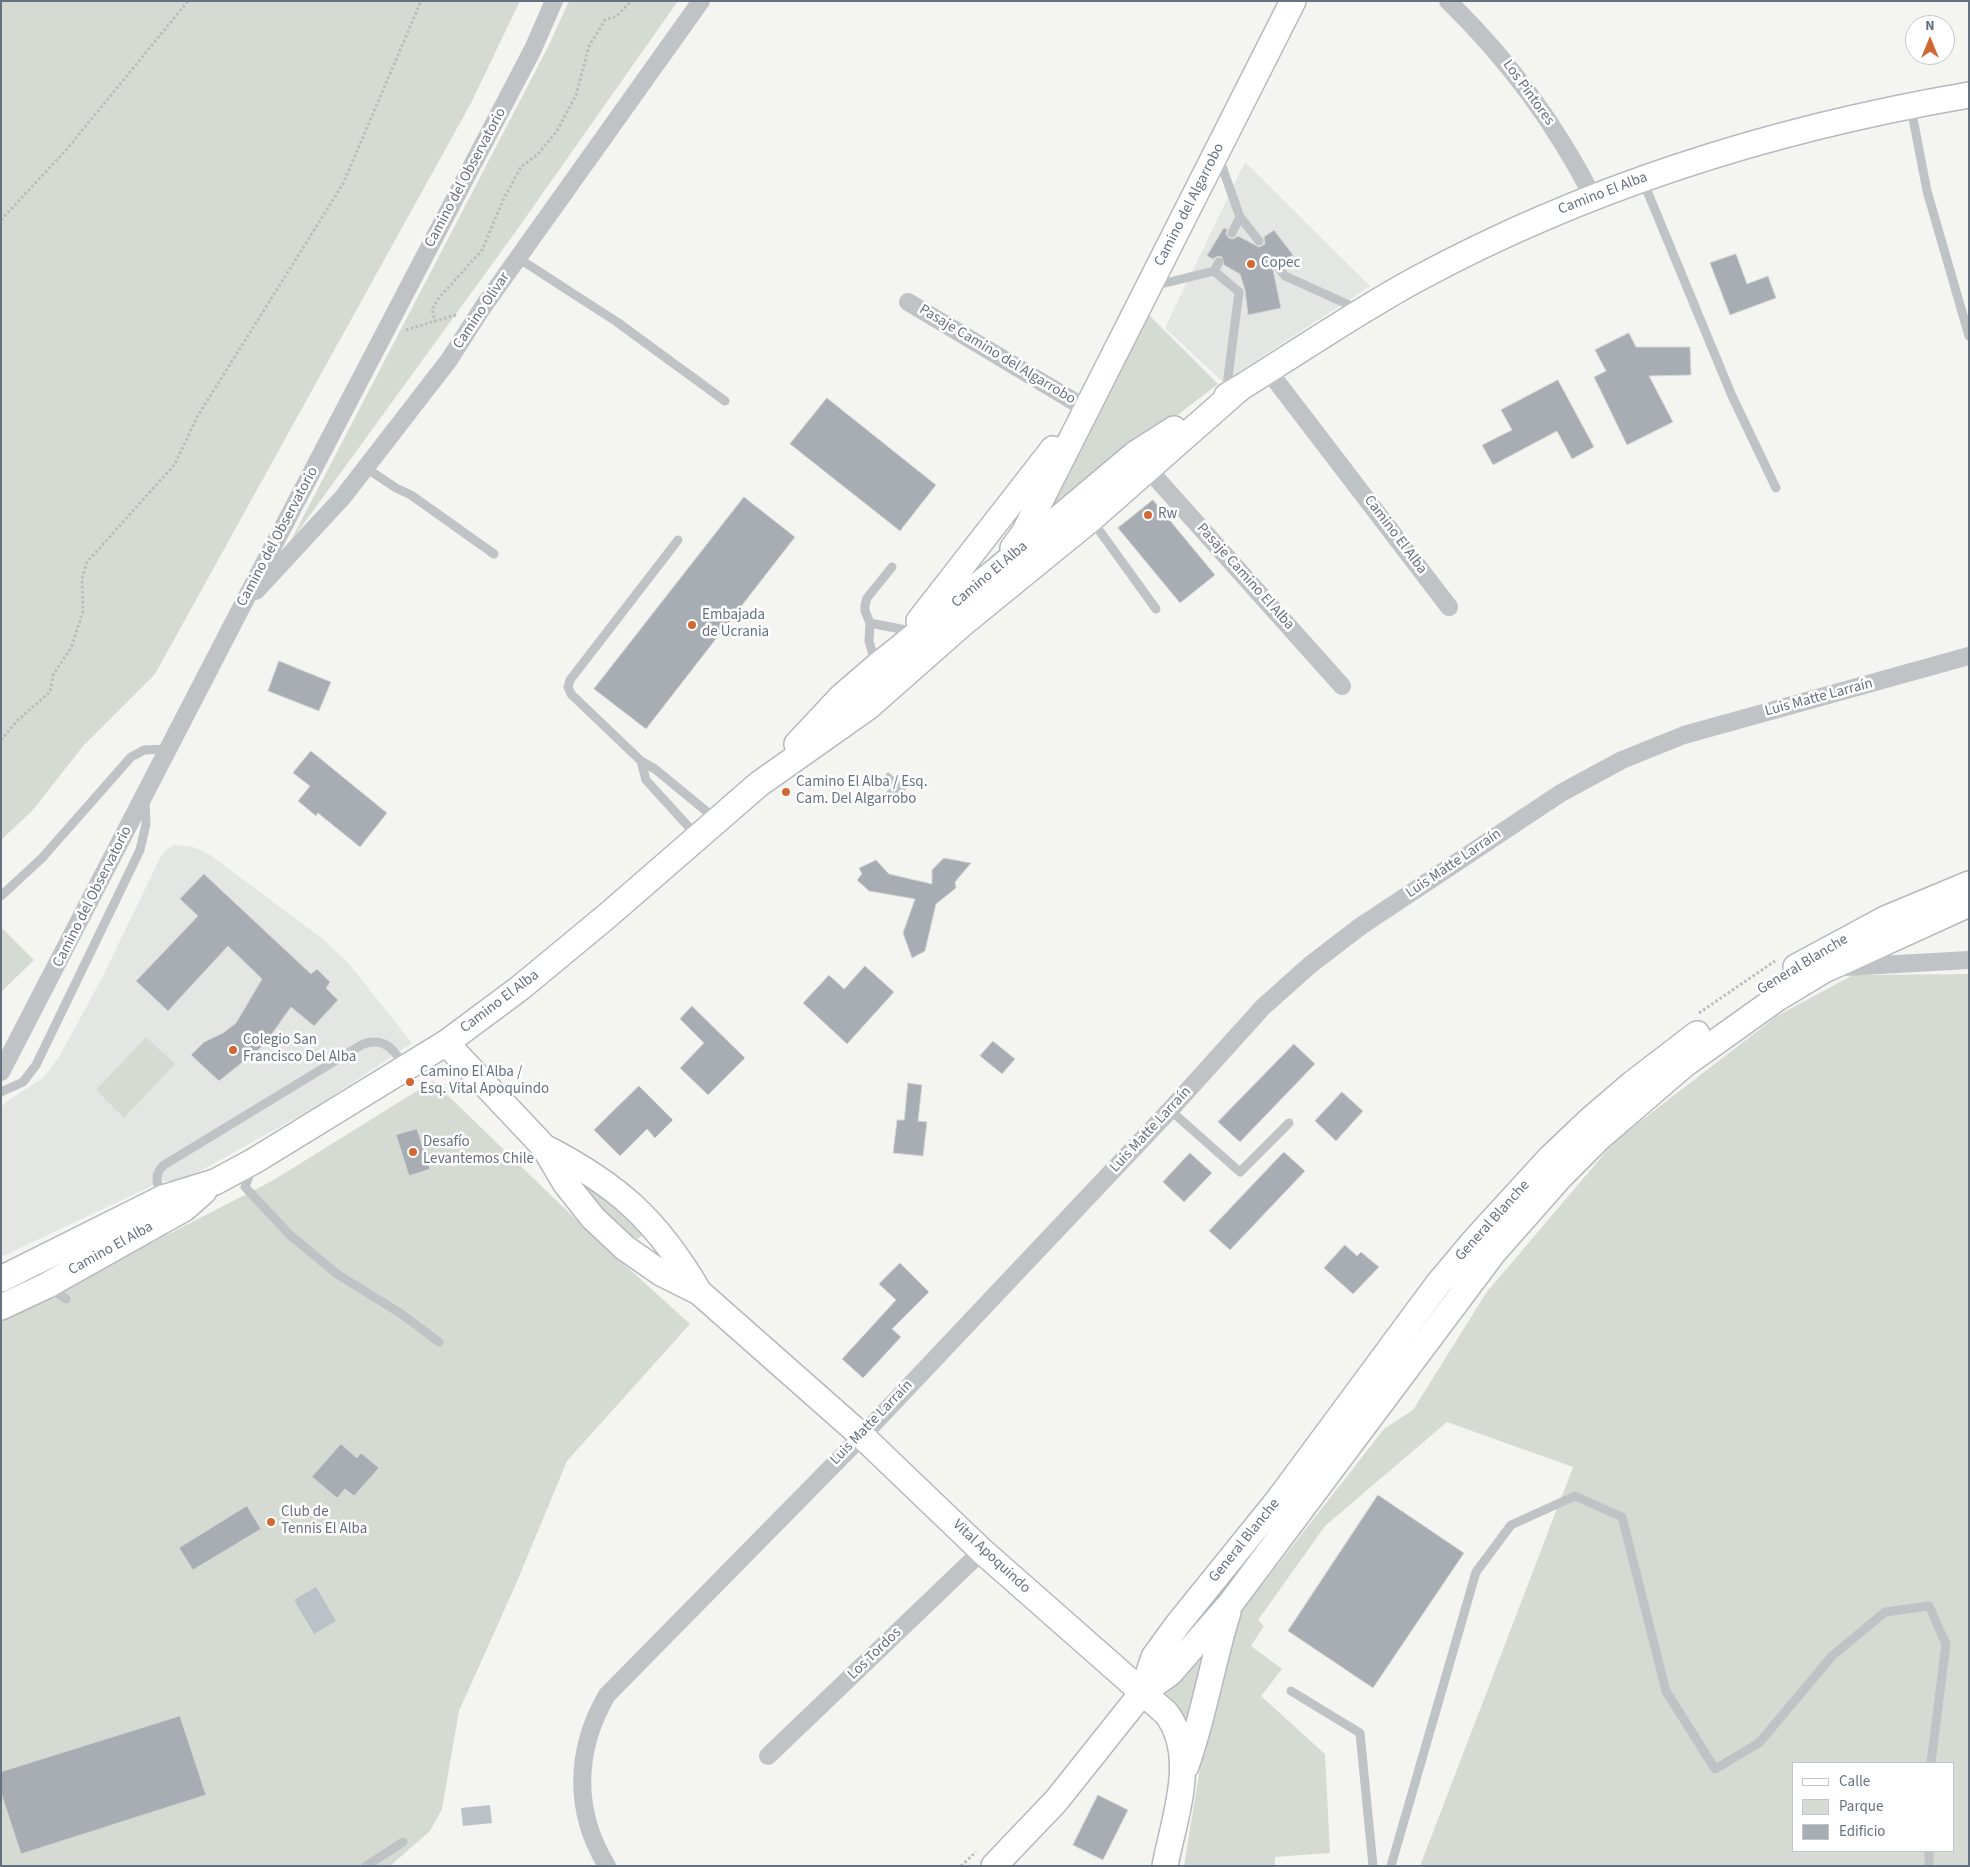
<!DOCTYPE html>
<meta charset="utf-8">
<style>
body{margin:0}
#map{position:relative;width:1970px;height:1867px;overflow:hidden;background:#f4f4f1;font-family:"Source Sans 3",sans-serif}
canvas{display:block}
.frame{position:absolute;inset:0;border:2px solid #66717f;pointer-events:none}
.legend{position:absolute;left:1792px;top:1762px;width:162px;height:90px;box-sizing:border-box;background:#fff;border:1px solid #c2c6cc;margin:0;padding:6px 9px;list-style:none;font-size:15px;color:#66717f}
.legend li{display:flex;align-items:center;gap:10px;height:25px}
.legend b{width:25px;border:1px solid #c2c6cc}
.north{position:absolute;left:1905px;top:15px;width:50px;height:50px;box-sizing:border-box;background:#fff;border:1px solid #c2c6cc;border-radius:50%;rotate:0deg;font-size:14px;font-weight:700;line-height:20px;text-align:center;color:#66717f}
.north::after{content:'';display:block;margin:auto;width:18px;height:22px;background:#d16834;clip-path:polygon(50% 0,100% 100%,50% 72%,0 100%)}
</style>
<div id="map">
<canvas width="1970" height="1867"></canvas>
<div class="frame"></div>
<ul class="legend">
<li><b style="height:6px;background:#fff"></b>Calle</li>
<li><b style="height:14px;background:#d5dbd2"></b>Parque</li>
<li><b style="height:14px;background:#a8adb3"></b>Edificio</li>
</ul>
<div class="north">N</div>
</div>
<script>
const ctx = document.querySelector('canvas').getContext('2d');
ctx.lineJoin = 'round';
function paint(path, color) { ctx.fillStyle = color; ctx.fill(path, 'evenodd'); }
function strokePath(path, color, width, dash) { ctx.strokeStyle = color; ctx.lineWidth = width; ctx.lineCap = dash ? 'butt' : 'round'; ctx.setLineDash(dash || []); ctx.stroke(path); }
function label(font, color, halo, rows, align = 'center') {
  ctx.font = font + ' "Source Sans 3",sans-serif'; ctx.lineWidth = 5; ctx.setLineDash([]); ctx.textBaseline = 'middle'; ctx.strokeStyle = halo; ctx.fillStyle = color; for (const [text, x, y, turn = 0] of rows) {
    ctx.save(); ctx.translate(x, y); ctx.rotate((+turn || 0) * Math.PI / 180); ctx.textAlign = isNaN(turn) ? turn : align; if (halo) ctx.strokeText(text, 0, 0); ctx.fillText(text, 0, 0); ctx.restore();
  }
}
paint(new Path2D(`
 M1245,162l125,124 -147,96 -58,-54z
 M174,845l19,2 17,8 113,84 26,25 63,79 -93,62 -137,76h-20l-161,76v-149l5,-6 37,-24 16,-21 44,-81 58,-120 5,-6z`), '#e4e6e4');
paint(new Path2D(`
 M1,1h519l-49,102 -316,571 -71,71 -52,66 -31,29z
 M569,1h109l-164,233 -225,310 259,-497z
 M1147,313l71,71 -180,138z
 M1,927l33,33 -33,32z
 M1969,974v892h-549l153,-399 -126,-45 -122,104 -67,94 6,6 -13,20 31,23 -21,27 64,58 5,99 -55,4v9h-91l20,-123 39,-134 141,-180 29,-19 73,-117 130,-153 161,-124 76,-41zM1794,1763h160v88h-160z
 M146,1037l29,27 -51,54 -28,-28z
 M433,1081l161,156 96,87 -123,137 -51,123 -57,127 -17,98 -12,22 -40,35h-389v-546l271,-139z
 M587,1186l32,19 24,29 -5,5 -35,-19 -20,-30z
 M1217,1629l-26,97 -6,-10 -17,-14 -2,-12z`), '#d5dbd2');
paint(new Path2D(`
 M888,772l19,16 -11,14 -11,-8 5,-6 -9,-7z
 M316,1587l20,34 -22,13 -20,-34z
 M490,1805l2,18 -29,3 -2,-18z`), '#bac2c7');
const building = new Path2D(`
 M1224,228l3,1 -1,5 3,4 4,1 5,-3 21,11 6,-3 -1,-7 10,-7 19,25 -10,8 -6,-2 -5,4 9,43 -33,7 -3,-25 -5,-16 -16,-9 -2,-8 -4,-1 -5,3 -6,-3z
 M1736,254l11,30 21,-8 8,22 -46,17 -20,-52z
 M1629,333l7,14h54l1,28 -42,1 24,46 -46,23 -33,-68 12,-6 -11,-21z
 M1558,380l36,67 -22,12 -15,-28 -64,34 -11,-20 30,-15 -11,-20z
 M827,398l109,87 -36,46 -110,-87z
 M744,497l51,40 -149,192 -52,-40z
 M1153,500l62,75 -35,28 -62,-75z
 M279,661l52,21 -12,29 -51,-20z
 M311,751l76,62 -27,34 -42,-34 -2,3 -18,-15 12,-15 -17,-13z
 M944,858l27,5 -16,19 1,6 -20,16 -11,47 -13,7 -9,-25 12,-34 -46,-8 -12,-11 5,-6 -3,-6 17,-8 13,14 43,10v-14z
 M204,874l107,100 6,-5 13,13 -4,6 12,12 -24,26 -23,-19 -27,38 -45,36 -28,-26 13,-13 19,-9 13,-10 26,-44 -34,-33 -60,65 -32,-30 62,-65 -18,-17z
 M865,966l29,26 -47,52 -44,-41 26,-28 15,14z
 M692,1006l53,52 -37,37 -28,-27 24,-25 -24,-24z
 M993,1041l22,18 -13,15 -22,-18z
 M1294,1044l21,20 -75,78 -22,-20z
 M908,1083l14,2 -4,36 9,1 -4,34 -30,-3 4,-33h7z
 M639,1086l34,34 -18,18 -8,-9 -27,27 -26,-26z
 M1342,1092l21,19 -27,30 -21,-20z
 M417,1129l13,40 -21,7 -13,-41z
 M1284,1152l21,19 -75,79 -21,-19z
 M1190,1153l22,20 -28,29 -21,-20z
 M1345,1245l12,11 4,-4 18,15 -26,27 -29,-26z
 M900,1263l29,29 -37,37 9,8 -38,41 -21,-19 54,-59 -17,-16z
 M341,1444l16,14 4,-5 18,15 -25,28 -9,-7 -8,9 -25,-21z
 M1378,1495l86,58 -91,135 -85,-57z
 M247,1506l14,23 -68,41 -14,-22z
 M180,1716l26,79 -185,59 -20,-61v-21z
 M1098,1795l30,15 -25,50 -30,-15z`);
paint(building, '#a8adb3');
strokePath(building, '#d5d5d4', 1);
const secondary = new Path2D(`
 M1227,396c64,-39 124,-81 190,-117 172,-93 359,-151 552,-184
 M1013,548l11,-15 269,-532
 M919,621l134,-172
 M797,744l44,-47 35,-30 121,-97 138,-116 39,-25
 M1796,967l89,-48 84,-35
 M446,1043l98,104 22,37 27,34 32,30 36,25 38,19 163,144 120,115 184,162c33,42 8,105 -1,153
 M544,1147c74,38 113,73 155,145
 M1,1279l162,-81 52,-16 39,-21 192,-118 74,-55 87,-72 152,-132 109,-77 93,-82 130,-106 149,-131
 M1,1307l45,-21 139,-78 19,-17
 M1142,1693l12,-36 24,-33 101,-125 159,-215 36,-43 76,-83 40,-38 42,-36 65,-50
 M1186,1766c18,-50 26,-103 42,-154
 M994,1866l62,-65 86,-108 28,-20 61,-70 262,-350 67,-76 40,-40 85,-73 91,-65 48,-29 145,-66`);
strokePath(secondary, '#b5b8bd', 28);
strokePath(new Path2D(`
 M1,220l66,-71 121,-148
 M456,315l-21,6 -3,-11 6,-11 44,-49 22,-52 17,-31 16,-12 20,-24 19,-36 13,-49 16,-26 12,-4 14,-15
 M406,330l29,-9
 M1,740l16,-19 33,-29 3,-17 18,-27 12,-37 -1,-32 5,-17 88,-98 22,-47 146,-233 78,-183
 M1699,1013l76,-52
 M961,1866l15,-14`), '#babcbe', 3, [2.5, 2.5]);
strokePath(new Path2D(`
 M1911,108l16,83 42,145
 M1219,158l21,59 19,24
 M1643,181l89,215 44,92
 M1232,233l8,-16
 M518,258l99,64 108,79
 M1278,267l7,9 73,33
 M1214,271l25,21 -13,101
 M1153,286l61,-15 5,-9
 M366,468l30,20 15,7 83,59
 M1091,519l65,90
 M678,540l-108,140 -2,7 3,7 70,67 14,8 62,51
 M870,623l41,8
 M876,665l-7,-24 1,-18 -5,-12v-6l2,-7 25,-31
 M641,761l5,19 51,56
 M1,896l41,-38 89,-101 13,-7 25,-1
 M1,1092l22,-10 13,-17 104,-215 6,-26 -1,-23
 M1170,1110l70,62 49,-49
 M252,1168l-7,19 45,48 47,39 63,39 39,29
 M162,1197c-5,-12 -9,-23 2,-32l199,-121c22,-7 30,5 42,22
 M48,1287l18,12
 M1291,1691l69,42 13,133
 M1929,1851v15
 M366,1866l37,-24
 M1391,1866l85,-294 35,-47 64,-29 47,21 44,174 49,78 44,-26 73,-87 53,-44 44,-6 17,38 -15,119`), '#c0c3c6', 9);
strokePath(new Path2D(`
 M1448,1c60,58 107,122 145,196
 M908,302l177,106
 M1267,369l182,238
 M1148,469l194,217
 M256,591l87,-94 106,-137 34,-53 218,-306
 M1844,967l125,-7
 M1,1072l269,-520 263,-503 21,-48
 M768,1756l214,-205
 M607,1866c-34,-55 -32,-116 0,-171l255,-259 308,-326 93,-103 47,-42 51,-39 200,-133 61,-33 62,-25 285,-79`), '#c0c3c6', 18);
strokePath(secondary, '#fff', 25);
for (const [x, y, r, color] of [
 [1251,264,5,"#d16834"],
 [1148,515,5,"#d16834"],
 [692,625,5,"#d16834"],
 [786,792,5,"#d16834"],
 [233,1050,5,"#d16834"],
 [410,1082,5,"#d16834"],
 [413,1152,5,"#d16834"],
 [271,1522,5,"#d16834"]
]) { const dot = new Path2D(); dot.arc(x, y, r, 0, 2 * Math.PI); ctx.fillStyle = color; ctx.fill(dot); strokePath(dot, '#fff', 2); }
label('15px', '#66717f', '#fff', [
 ["Los Pintores",1528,93,54],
 ["Camino del Observatorio",466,178,-62],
 ["Camino El Alba",1603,194,-21],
 ["Camino del Algarrobo",1190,205,-63],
 ["Camino Olivar",482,311,-56],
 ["Pasaje Camino del Algarrobo",997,355,31],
 ["Camino El Alba",1395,535,53],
 ["Camino del Observatorio",278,537,-62],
 ["Camino El Alba",990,575,-40],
 ["Pasaje Camino El Alba",1245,577,48],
 ["Luis Matte Larraín",1819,698,-15],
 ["Luis Matte Larraín",1454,864,-34],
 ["Camino del Observatorio",93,897,-63],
 ["General Blanche",1803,965,-31],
 ["Camino El Alba",500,1002,-37],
 ["Luis Matte Larraín",1151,1130,-47],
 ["General Blanche",1493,1221,-48],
 ["Camino El Alba",111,1249,-29],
 ["Luis Matte Larraín",872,1423,-46],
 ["General Blanche",1245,1541,-51],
 ["Vital Apoquindo",991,1557,43],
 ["Los Tordos",875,1654,-44]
]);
label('15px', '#66717f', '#fff', [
 ["Copec",1261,264],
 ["Rw",1158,515],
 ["Embajada",702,616],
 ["de Ucrania",702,633],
 ["Camino El Alba / Esq.",796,783],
 ["Cam. Del Algarrobo",796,800],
 ["Colegio San",243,1041],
 ["Francisco Del Alba",243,1058],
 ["Camino El Alba /",420,1073],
 ["Esq. Vital Apoquindo",420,1090],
 ["Desafío",423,1143],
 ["Levantemos Chile",423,1160],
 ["Club de",281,1513],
 ["Tennis El Alba",281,1530]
], 'left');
</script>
